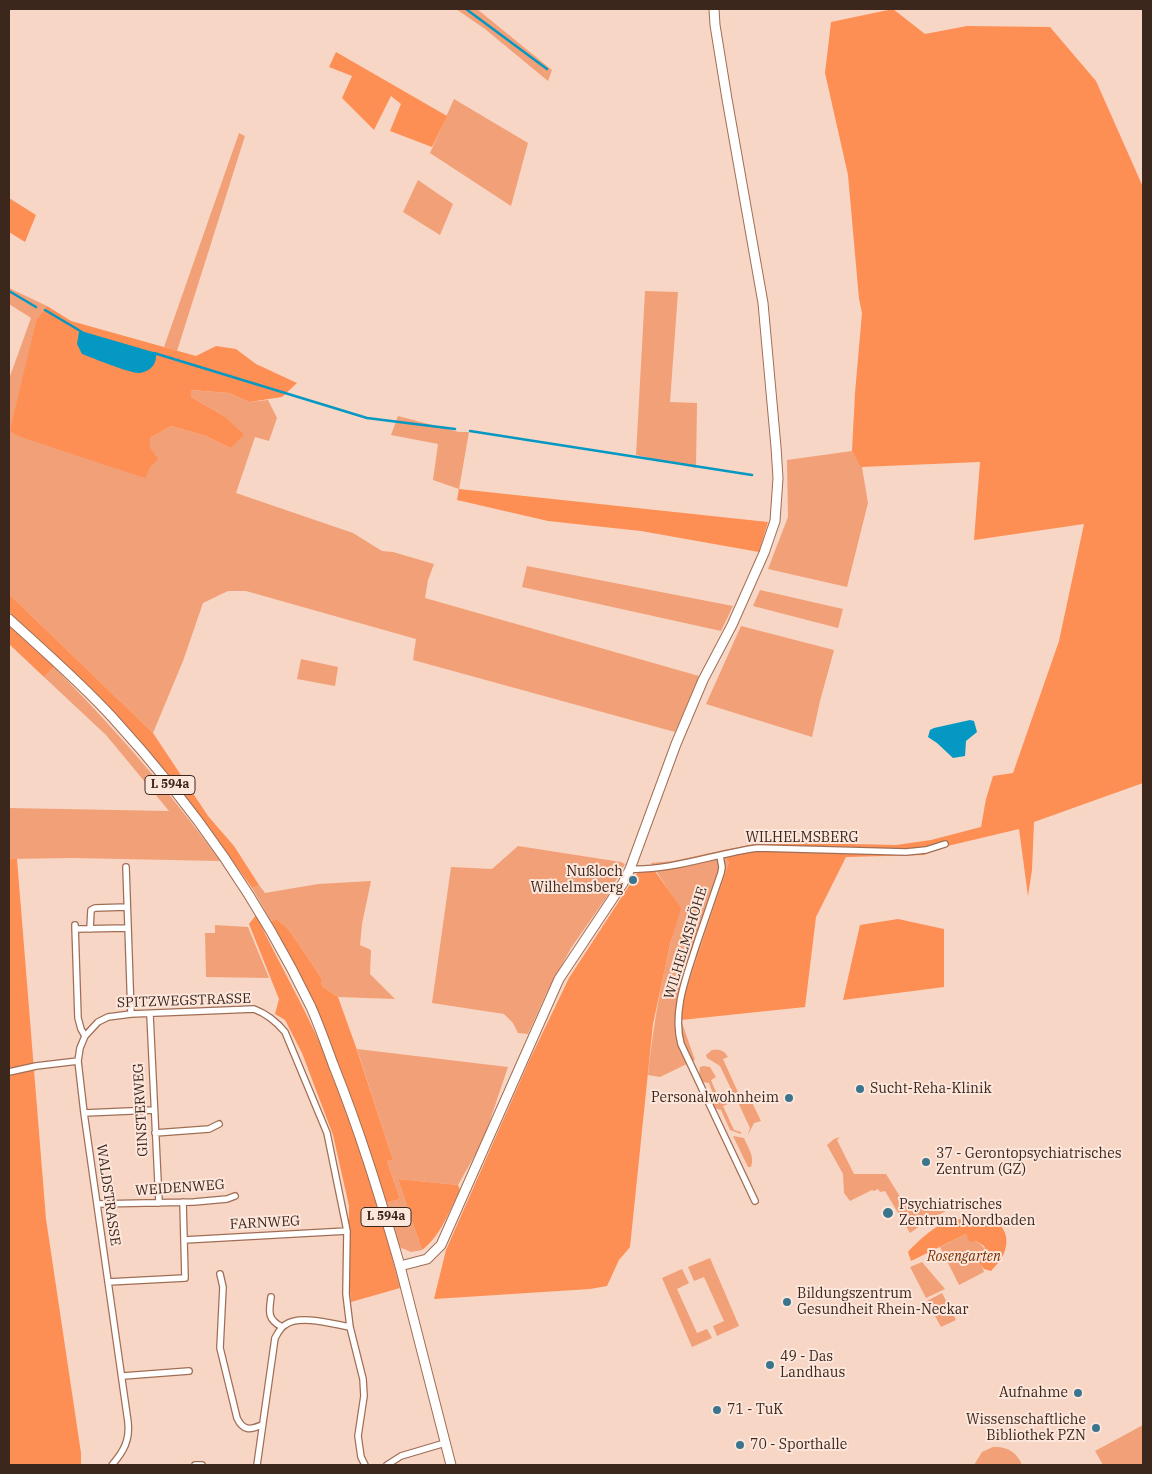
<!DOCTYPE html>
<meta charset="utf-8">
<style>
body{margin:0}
#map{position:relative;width:1152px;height:1474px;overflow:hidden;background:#f8d6c5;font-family:"IBM Plex Serif",serif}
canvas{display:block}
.frame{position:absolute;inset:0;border:10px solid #3c271d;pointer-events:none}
</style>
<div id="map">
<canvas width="1152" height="1474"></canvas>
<div class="frame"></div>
</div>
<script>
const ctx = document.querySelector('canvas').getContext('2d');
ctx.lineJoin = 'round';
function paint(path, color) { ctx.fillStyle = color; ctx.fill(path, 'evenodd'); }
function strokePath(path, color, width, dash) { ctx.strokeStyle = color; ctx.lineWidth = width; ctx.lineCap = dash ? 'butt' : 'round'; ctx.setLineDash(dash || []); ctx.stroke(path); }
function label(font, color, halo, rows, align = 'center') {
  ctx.font = font + ' "IBM Plex Serif",serif'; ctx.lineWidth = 4; ctx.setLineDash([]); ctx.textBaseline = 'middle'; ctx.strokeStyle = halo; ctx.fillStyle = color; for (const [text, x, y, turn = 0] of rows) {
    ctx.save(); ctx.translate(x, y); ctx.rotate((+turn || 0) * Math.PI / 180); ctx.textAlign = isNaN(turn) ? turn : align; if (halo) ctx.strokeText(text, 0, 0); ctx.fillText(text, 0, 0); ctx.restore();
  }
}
paint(new Path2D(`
 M456,9h21l75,61 -4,11 -63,-52z
 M454,99l74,44 -17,63 -81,-53z
 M239,133l6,3 -68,215 -13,-4z
 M418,180l35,24 -13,31 -37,-23z
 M9,288l38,18 -11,14 -25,111 139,17v-10l21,-12 35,10 24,12 -6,-32 -33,-19v-7l38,3 20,9 19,-2 9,18 -8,23 -14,-4 -19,56 117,40 29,18 11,1 41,12 -6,16 -3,18 274,78 -24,56 -262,-72 3,-21 -170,-48h-18l-25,12 -20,58 -30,72 -144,-139v-215l22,-61 -22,-14z
 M645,291l33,1 -8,110 27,1 -1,65 -60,-13z
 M398,416l61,16h10l-10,57 -26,-9 5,-36 -47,-9z
 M852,451l10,16 6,36 -21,84 -79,-18 20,-52 -1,-57z
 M527,566l206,40 -12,25 -199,-44z
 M760,590l83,19 -5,19 -85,-22z
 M741,626l93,24 -14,51 -8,36 -106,-33z
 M301,659l37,8 -3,19 -38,-7z
 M54,667c61,62 115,123 166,194l-148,-3 -63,1v-51l160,3 -63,-76 -62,-58z
 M518,846l103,16 4,2 -17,31 -37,53 -25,46 -18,40 -10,-1 -5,-10 -9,-9 -72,-11 19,-136 41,2z
 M719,851l10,11 -44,131 -4,27 14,40 -35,17 -12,-2c6,-58 16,-110 32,-167l-29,-45 22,-2z
 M371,881l-9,43 -2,21 11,5 -1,24 25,25 -57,-2 -15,-10 -2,-4 1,-4 -33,-49 -12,-11 -6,2 -19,-33 7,-3 6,8 53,-9z
 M215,925l33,2 21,51 -63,-1 -1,-44h10z
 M357,1049l151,18 -25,74 -25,44 -60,-6 24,71 -11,2 -12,-5 -13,-44 14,-4 -13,-38 6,-1z
 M712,1050c7,-1 12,0 16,7l-5,2 18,40 8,-3 12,25 -7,2 -6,12 2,-7 -14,-30 -5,3 -1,-4 2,-6 -12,-25 -13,-8 -1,-3z
 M704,1066l6,1 6,10 -5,3c3,7 6,18 15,20l2,4 -5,2 11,24 7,2v2l-11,-4 -9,-20 -7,-2 -2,-5 4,-2 -7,-18 -7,-1 -3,-7 1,-8z
 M733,1136l11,2c4,10 11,18 7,29h-3z
 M840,1137l-3,3 17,34h32l23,37 28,-6h9v6l-19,10 -17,12 -25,-42 -5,1 -2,-3 -4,2 -2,-1 -22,11 -6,-8 -1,-19 -16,-29 7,-6z
 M966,1234c7,6 33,18 15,29l3,9 -25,13 -19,-38z
 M710,1258l29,68 -22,10 -4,-10 11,-5 -20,-44 -10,4 -6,-14z
 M922,1262l23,27 -19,9 -16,-31z
 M682,1269l7,14 -12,6 20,44 10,-4 5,9 -20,9 -30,-69z
 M942,1293l14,27 -15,7 -14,-26z
 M1143,1425v40h-40l-8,-14z
 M993,1447c14,-1 24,5 29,18h-48l8,-13z`), '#f2a077');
paint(new Path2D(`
 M893,9l32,25 42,-8 83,1 46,54 47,106v596l-109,39 -2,48 -4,26 -9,-67 -84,20 -11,6 -78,2 -30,60 -11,90 -124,13 4,-27 44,-131 -10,-11 35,-7 54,-1 88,2 35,-5 50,-13 5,-28 7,-23 20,-3 46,-132 25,-117 -110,16 6,-78 -119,5 -9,-16 3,-58 7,-80 -3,-14 -11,-124 -23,-102 6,-51z
 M336,52l111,64 -15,31 -42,-16 11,-27 -10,-8 -17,34 -32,-32 10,-22 -23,-9z
 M9,198l27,17 -11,27 -16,-10z
 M47,306l24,15 125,35 20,-10 20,3 20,15 41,19 -15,14 -33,5 -20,-9 -38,-3v7l33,19 20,19 -14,13 -24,-12 -35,-10 -21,12v10l8,11 -8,8 -5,11 -124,-41 -11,-6 26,-111z
 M459,489l309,33 -9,30 -118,-21 -93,-10 -91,-21z
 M9,594l144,139 55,83 26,30 25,39 -7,3c-44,-62 -88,-124 -141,-179 -32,-34 -68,-66 -102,-97z
 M9,626l45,41 -10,10 -35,-33z
 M9,859h8l29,360 35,234v12h-72z
 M655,871l26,37 -11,37 -17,79 -23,223 -11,13 -12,26 -17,3 -156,10 12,-49 84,-191 39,-81 69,-106z
 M256,915c22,47 49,92 69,140 32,75 55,154 75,233l-49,14 -3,-35 1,-61 -16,-71 -31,-82 -17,-33 -10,-6 4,-15 -30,-75z
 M277,919l12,11 33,49 -1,4 2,4 15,10 19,53 36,110 -6,1 13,38 -14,4c-29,-98 -66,-193 -115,-282z
 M898,919l46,10v58l-101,13 17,-75z
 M398,1179l60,6 2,5c-11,21 -19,46 -38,60z
 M996,1219c3,4 7,9 9,14 5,15 -4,28 -14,38l-7,-2 -4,-6c7,-4 7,-11 4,-17l-8,-5 -6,1 -4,-8 -55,27 -3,-9c10,-11 29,-29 45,-32 13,-2 29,0 43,-1z`), '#fd8e54');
paint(new Path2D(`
 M81,331l72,21 3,1c1,11 -5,18 -16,20 -9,1 -47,-15 -58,-19l-5,-10 2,-12z
 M970,720l4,1 3,11 -11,9 -1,15 -12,2 -16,-15 -9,-6 2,-7 4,-2z`), '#0498c3');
strokePath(new Path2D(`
 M466,9l81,60
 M9,291l27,16
 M45,310l37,22
 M154,353l213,65 88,11
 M470,431l282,44`), '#0498c3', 2.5);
const minor = new Path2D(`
 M720,856l2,11 -1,6c-8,23 -16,46 -24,70 -10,32 -25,67 -16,101l74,157
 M126,867l5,147
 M630,869c41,2 87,-16 128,-21l148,4 20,-2 19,-6
 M75,925l3,93 3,11 4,7
 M75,929l53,-1
 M90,929l1,-19 4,-2 32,-1
 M150,1015l9,188
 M9,1072l27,-6 42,-5
 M84,1113l70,-3
 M155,1133l54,-4 10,-5
 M97,1204l97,-2 33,-3 8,-3
 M184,1240l163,-9
 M220,1274l3,13 -3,61 17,70c6,13 13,12 25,7
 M108,1282l77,-4 -2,-76
 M271,1297c-2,15 -4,22 11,30
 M123,1376l66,-5
 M112,1465c12,-14 18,-25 16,-43l-44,-309 -6,-52 2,-13 5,-12 13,-14 10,-5 23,-3 123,-5c13,5 22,12 31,23l42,101 20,98 -1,63 4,33 13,52 1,17 -6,40 3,21 4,8
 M195,1465h7
 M257,1465l18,-127c3,-5 5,-10 10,-13 14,-11 48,-1 65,2
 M387,1465l14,-9 44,-13`);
const secondary = new Path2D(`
 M451,1465l-51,-199 27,-7 14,-14 118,-266 64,-96 7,-14 46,-125 27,-64 29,-55 32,-72 11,-32 3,-43 -2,-31 -13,-144 -36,-204 -12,-74 -1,-16`);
const primary = new Path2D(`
 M9,619c34,31 72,64 103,98 79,86 148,184 199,290 8,18 15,38 22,57 27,67 47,133 67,202`);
strokePath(minor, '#a06e55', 8);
strokePath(secondary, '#a06e55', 11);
strokePath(primary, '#a06e55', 11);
strokePath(minor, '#fff', 5.5);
strokePath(secondary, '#fff', 9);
strokePath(primary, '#fff', 9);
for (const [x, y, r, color] of [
 [633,880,5,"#3a758d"],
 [860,1089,5,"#3a758d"],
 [789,1098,5,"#3a758d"],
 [926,1162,5,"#3a758d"],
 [888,1213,6,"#3a758d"],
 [787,1302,5,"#3a758d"],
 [770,1365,5,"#3a758d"],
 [1078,1393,5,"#3a758d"],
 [717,1410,5,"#3a758d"],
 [1096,1428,5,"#3a758d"],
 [740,1445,5,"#3a758d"]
]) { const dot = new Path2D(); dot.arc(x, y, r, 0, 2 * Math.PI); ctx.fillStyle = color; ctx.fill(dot); strokePath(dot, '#fde6db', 2); }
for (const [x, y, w] of [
 [170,785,50],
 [386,1217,50]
]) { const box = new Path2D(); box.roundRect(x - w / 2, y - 9.5, w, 19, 4); ctx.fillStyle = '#fde6db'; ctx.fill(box); strokePath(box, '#3c271d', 1); }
label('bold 12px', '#3c271d', null, [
 ["L 594a",170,785],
 ["L 594a",386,1217]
]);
label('14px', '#3c271d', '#fde6db', [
 ["WILHELMSBERG",802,838],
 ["WILHELMSHÖHE",686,943,-73],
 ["SPITZWEGSTRASSE",184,1001,-2],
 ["GINSTERWEG",141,1110,-93],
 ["WEIDENWEG",180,1188,-4],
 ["WALDSTRASSE",108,1195,82],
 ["FARNWEG",265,1223,-3]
]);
label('14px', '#3c271d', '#fde6db', [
 ["Nußloch",623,872,"right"],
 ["Wilhelmsberg",623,888,"right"],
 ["Sucht-Reha-Klinik",870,1089],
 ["Personalwohnheim",779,1098,"right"],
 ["37 - Gerontopsychiatrisches",936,1154],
 ["Zentrum (GZ)",936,1170],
 ["Psychiatrisches",899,1205],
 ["Zentrum Nordbaden",899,1221],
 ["Bildungszentrum",797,1294],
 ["Gesundheit Rhein-Neckar",797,1310],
 ["49 - Das",780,1357],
 ["Landhaus",780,1373],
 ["Aufnahme",1068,1393,"right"],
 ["71 - TuK",727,1410],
 ["Wissenschaftliche",1086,1420,"right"],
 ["Bibliothek PZN",1086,1436,"right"],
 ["70 - Sporthalle",750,1445]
], 'left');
label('italic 14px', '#763103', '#fde6db', [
 ["Rosengarten",964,1257]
]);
</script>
